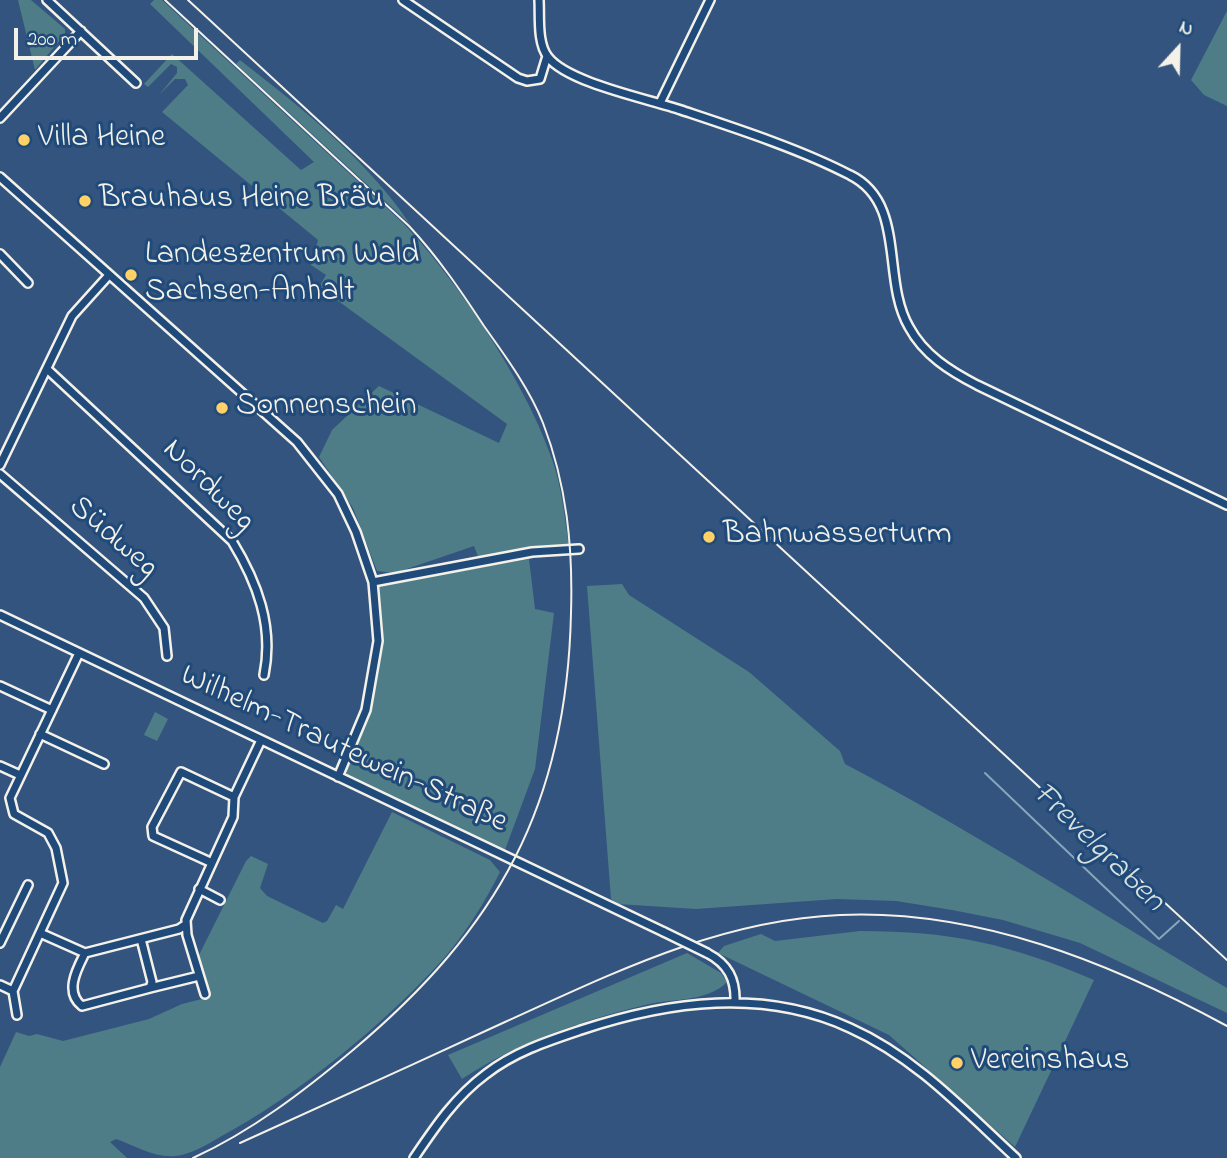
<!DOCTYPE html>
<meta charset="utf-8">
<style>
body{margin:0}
#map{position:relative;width:1227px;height:1158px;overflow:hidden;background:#33547e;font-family:"Indie Flower",sans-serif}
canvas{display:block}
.north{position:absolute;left:1143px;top:14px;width:70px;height:70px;-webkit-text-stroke:5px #1f4a7a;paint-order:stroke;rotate:22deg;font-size:19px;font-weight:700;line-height:28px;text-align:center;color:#f4f1e8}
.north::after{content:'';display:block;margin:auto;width:24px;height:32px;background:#f4f1e8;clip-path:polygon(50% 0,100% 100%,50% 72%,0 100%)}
.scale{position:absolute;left:14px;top:28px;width:184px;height:32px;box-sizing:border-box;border:4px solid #f4f1e8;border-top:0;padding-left:9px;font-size:21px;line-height:24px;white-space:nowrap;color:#f4f1e8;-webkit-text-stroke:5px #1f4a7a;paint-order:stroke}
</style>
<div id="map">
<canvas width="1227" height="1158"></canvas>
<div class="north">N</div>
<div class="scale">200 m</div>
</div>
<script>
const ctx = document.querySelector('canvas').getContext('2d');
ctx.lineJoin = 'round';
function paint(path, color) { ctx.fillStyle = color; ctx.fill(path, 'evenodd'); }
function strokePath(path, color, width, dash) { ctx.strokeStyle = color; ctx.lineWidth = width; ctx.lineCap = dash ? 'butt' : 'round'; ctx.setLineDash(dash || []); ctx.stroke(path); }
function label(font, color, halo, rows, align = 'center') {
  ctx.font = font + ' "Indie Flower",sans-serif'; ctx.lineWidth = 6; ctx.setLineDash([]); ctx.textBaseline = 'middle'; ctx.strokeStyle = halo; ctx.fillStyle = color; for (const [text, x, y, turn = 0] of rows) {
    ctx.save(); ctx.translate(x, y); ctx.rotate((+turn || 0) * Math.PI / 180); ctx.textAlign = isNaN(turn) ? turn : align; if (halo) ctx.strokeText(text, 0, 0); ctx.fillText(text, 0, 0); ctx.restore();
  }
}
paint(new Path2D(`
 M18,0h13l34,29v5l-30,36z
 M154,0h8l241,223c55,58 125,163 150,239 9,27 12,57 16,85l-90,12 -5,-13 -79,27 -18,-2 -24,-63 -34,-51 13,-27 47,-44 120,57 8,-19 -188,-137 7,-12 -15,-10 7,-25 -156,-128 26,-27 -3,-6h-10l-16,16 18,-22v-6l-6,-3 -23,23 -4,-3 28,-30 129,116 13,-8 -164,-158z
 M1227,11v95l-23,-11 -13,-15z
 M240,60c63,49 125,98 170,164l-174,-160z
 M529,559l6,50 19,4 -19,156 -30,81 -158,-75v-6c28,-65 39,-112 31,-183z
 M622,584l7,11 120,77 91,79 5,13c131,69 255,149 382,224v25l-147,-70 -77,-23 -51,-10 -56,-9 -59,-2 -141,10 -79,-5 -6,-5 -24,-313z
 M155,712l13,7 -11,22 -13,-6z
 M392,812l98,48 10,12c-15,30 -33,59 -55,85 -59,66 -147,138 -225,180 -13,8 -29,17 -44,19 -22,2 -40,-10 -60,-17l-6,3 17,16h-127v-91l16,-35 13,4 8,-2 26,7 86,-22 33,-15 28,-7 -13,-38 49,-98 5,-5 17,8 -8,24 7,8 56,27 4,-2 9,-16 7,4z
 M860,931c91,0 150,13 234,49l-79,167 -126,-112 -171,-82 6,-7 37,-12 14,7z
 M687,953l34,20 6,9c-20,21 -59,16 -86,24 -63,16 -125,37 -179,73l-14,-24z`), '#4e7d87');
strokePath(new Path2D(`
 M985,773l174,166 20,-18`), '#87a7ba', 2);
const minor = new Path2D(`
 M47,0l89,83
 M403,0l115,78 9,3 13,-2 7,-23
 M539,0c1,17 -2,43 9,57 20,26 101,42 133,53 54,18 119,39 169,65 57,28 31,104 59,152 15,28 41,44 68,58l250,120
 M660,103l50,-103
 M0,118l81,-87
 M0,177l297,265 41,52 18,38 17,50 5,59 -12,69 -28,67
 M0,254l28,29
 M47,369l185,172c25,41 42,85 32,134
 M0,465l72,-149 37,-41
 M0,474l144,124 20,30 3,28
 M373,582l159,-30 47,-3
 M0,615l664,317
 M0,686l52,24
 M40,734l64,30
 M0,766l20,9
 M210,862l-57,-26 -1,-9 29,-55 53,25
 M199,889l21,11
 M40,933l45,20 94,-24 6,-4
 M0,943l28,-58
 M85,953c-8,16 -21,39 -3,53l68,-18 2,-6 -11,-43
 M707,953c21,11 29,26 28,50
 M0,985l13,6
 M150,988l49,-12
 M205,994l-18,-59 -1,-15 47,-103 1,-20 27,-57
 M17,1015l-4,-24 50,-108 -7,-35 -8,-15 -34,-19 -4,-16 69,-145
 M414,1158c21,-31 41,-61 72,-84 28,-22 62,-33 95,-44 88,-29 182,-42 269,-2 65,29 114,82 166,130`);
strokePath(minor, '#f4f1e8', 12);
strokePath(minor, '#1f4a7a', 7);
strokePath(new Path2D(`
 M165,0l244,226c29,31 52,65 75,100 22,31 45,62 59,97 24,62 30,125 28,190 -4,192 -73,315 -218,437 -49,41 -101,81 -160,108
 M188,0c348,319 692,641 1039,960
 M240,1143c88,-40 177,-80 265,-121 108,-49 214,-102 335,-107 137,-6 269,47 387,111`), '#f4f1e8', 2);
const minorBridge = new Path2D(`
 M664,932l43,21`);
strokePath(minorBridge, '#f4f1e8', 12, []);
strokePath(minorBridge, '#1f4a7a', 7);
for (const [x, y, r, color] of [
 [24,140,7,"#ffd166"],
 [85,201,7,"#ffd166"],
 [131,275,7,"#ffd166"],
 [222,408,7,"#ffd166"],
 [709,537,7,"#ffd166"],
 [957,1063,7,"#ffd166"]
]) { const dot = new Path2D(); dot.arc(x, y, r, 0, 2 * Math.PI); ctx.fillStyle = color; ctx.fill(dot); strokePath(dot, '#1f4a7a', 2.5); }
label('32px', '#f4f1e8', '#1f4a7a', [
 ["Villa Heine",38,140],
 ["Brauhaus Heine Bräu",99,201],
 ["Landeszentrum Wald",145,257],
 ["Sachsen-Anhalt",145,294],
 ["Sonnenschein",236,408],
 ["Bahnwasserturm",723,537],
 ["Vereinshaus",971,1063]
], 'left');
label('32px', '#f4f1e8', '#1f4a7a', [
 ["Nordweg",207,487,45],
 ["Südweg",112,539,41],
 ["Wilhelm-Trautewein-Straße",343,751,25]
]);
label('italic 33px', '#d9dfdc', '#1f4a7a', [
 ["Frevelgraben",1097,849,44]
]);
</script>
